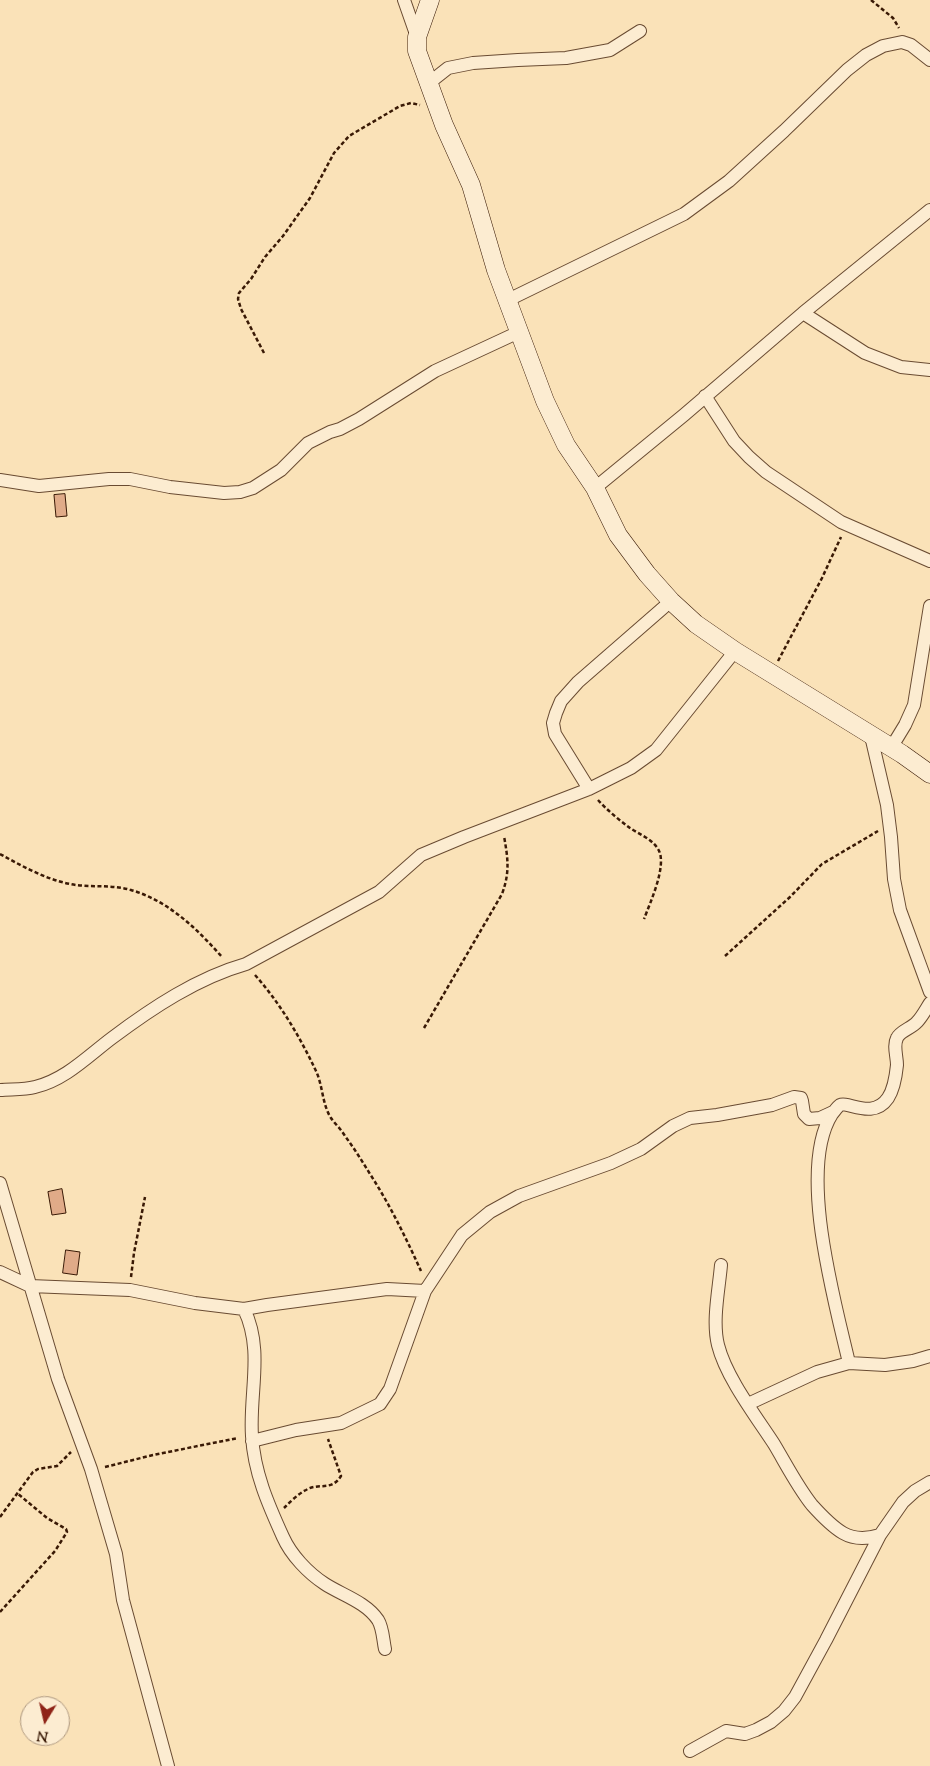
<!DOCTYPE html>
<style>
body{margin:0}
#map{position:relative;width:930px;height:1766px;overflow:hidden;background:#fae2b8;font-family:"Sorts Mill Goudy",serif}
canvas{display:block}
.north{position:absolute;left:20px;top:1696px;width:50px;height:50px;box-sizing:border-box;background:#fcecd1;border:1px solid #ae987f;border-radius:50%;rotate:189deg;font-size:14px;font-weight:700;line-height:20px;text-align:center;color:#391905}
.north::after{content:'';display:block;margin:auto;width:18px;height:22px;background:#8f2418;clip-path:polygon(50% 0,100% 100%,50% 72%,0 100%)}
</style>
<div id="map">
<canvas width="930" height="1766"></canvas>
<div class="north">N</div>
</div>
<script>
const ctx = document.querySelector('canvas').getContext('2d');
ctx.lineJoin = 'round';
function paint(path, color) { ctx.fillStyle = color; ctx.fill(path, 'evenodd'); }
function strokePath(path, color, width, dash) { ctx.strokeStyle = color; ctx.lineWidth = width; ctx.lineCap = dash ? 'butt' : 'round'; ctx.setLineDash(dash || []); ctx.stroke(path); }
const building = new Path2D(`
 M65,494l2,22 -11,1 -2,-22z
 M62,1189l4,24 -14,2 -4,-23z
 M66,1250l14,2 -3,23 -14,-2z`);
paint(building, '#e0ab88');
strokePath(building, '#391905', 1);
const street = new Path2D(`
 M404,0l13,37
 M429,83l19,-15 25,-5 45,-3 48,-2 44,-8 30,-19
 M508,300l176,-86 45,-33 55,-50 63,-61 19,-15 17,-9 19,-4 9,3 19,15
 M803,313l62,40 36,14 29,3
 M705,396l29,45 15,16 17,15 75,50 89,39
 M0,480l39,6 70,-7h21l40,8 54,6 16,-1 13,-4 28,-18 27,-27 22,-11 10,-3 19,-10 76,-48 84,-39
 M595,488l89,-73 119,-102 127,-103
 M871,736l16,69 4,32 3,42 6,31 30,82
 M891,748l14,-23 9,-20 16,-99
 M589,789l-34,-55 -2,-11 3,-10 5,-12 17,-19 93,-81
 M0,1090c11,-1 24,0 35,-3 30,-7 53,-31 77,-49 40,-30 85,-60 134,-74l133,-72 42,-37 43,-18 125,-48 42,-21 25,-18 79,-99
 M0,1183l58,196 33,90 25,85 7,46 45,166
 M721,1265c-2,24 -9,56 -3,80 8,32 37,70 56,99 12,20 23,42 38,61 9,10 19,21 31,28 12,7 24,6 37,2
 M0,1272l30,14 100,4 65,13 49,6 23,-4 120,-16 38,2
 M244,1309c20,41 5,84 8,127 2,36 16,68 31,101 8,18 25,36 42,47 17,11 41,18 53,36 5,8 5,20 7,29
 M849,1363c-14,-61 -52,-194 -17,-249 2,-2 5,-7 8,-9 8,-4 33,15 48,-7 6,-9 8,-23 9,-33 0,-9 -4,-19 0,-27 3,-7 15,-10 20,-16 5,-5 9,-13 13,-19
 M748,1404l69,-32 32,-9 36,2 28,-4 17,-5
 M252,1441l44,-11 45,-7 39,-19 10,-15 35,-98 37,-56 28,-23 29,-16 92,-33 30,-14 32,-23 17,-8 27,-3 55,-10 22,-8 7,1 1,3 2,13 5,5 11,-1 13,-6
 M690,1751l36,-20 19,3 11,-4 15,-8 13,-11 11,-14 31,-57 54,-105 23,-33 12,-11 15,-9`);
const secondary = new Path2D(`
 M430,0l-13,37v14l27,74 27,60 25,85 49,131 21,44 29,43 23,47 29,39 24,27 25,23 39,27 167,103 28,20`);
strokePath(street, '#694b32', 14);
strokePath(secondary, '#391905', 19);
strokePath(new Path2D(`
 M871,0l22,18 6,10
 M264,353l-23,-44 -3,-10 1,-6 12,-14 14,-22 18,-21 27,-38 24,-45 15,-17 51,-30 11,-3 9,2
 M778,661l44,-83 19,-41
 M598,800c9,10 21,20 32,28 9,6 22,11 28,21 10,15 -8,54 -14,70
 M0,854c22,12 45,25 70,30 20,4 41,0 61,6 38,11 66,39 91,67
 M725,956l65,-59 32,-33 56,-33
 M255,975c25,28 45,62 61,96 7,15 6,33 15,47 4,6 10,11 14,18 9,12 17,25 25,38 20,31 36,64 51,97
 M424,1028l78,-134c8,-22 6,-35 2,-58
 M131,1277l3,-24 11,-56
 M105,1467l48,-12 85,-17
 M284,1508c6,-6 14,-14 22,-18 13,-8 25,2 35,-14l-13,-37
 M0,1517l33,-45 5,-3 19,-3 14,-14
 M0,1612l55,-61 12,-19 -1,-3 -19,-11 -30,-25`), '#391905', 2.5, [4, 2.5]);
strokePath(street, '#fcecd1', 12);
strokePath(secondary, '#fcecd1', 18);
</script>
